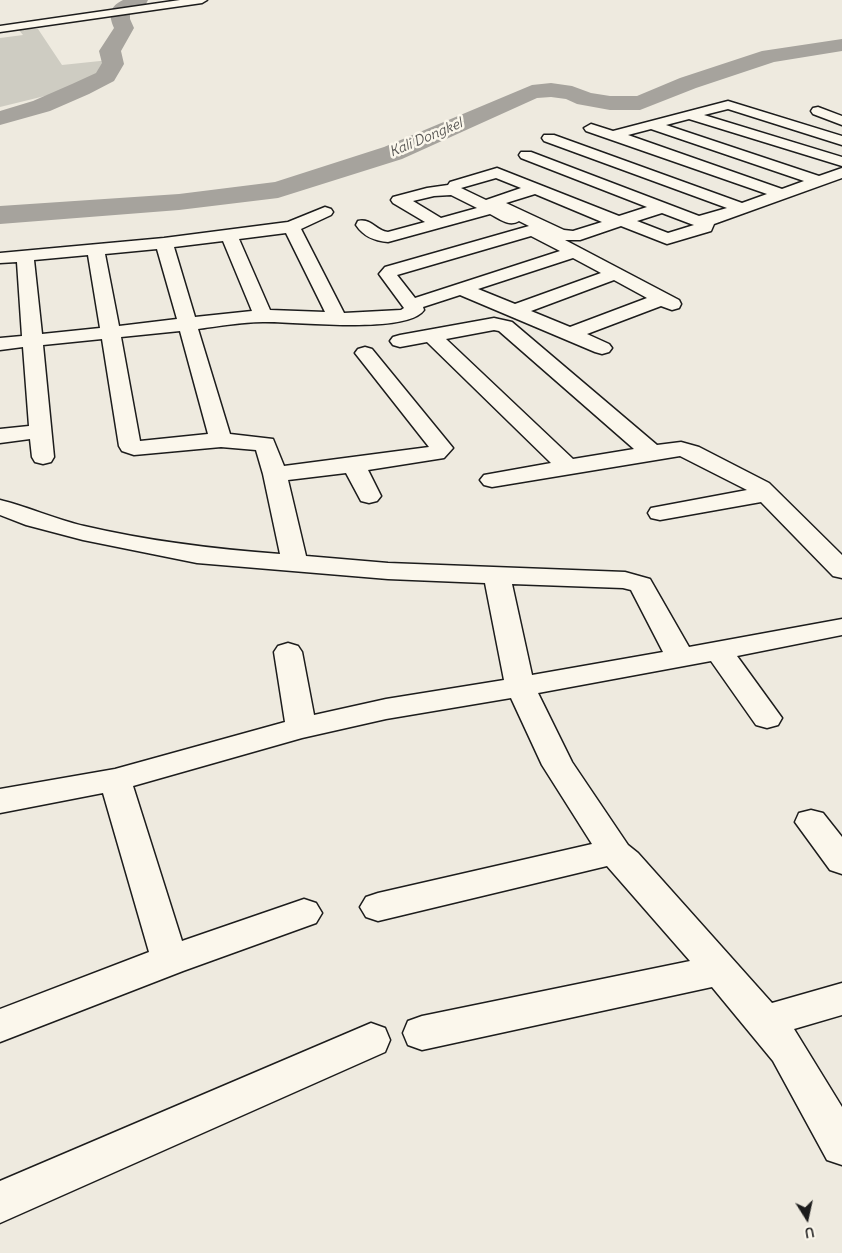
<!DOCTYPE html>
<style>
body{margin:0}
#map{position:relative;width:842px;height:1253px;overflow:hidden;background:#eeeadf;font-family:Delius,sans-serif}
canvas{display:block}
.north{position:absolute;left:782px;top:1193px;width:50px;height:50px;-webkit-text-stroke:4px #fbf7ec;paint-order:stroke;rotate:170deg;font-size:14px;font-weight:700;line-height:20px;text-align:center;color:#1c1c1c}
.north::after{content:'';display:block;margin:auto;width:18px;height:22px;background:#1c1c1c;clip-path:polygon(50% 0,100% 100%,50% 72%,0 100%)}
</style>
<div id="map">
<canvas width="842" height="1253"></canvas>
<div class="north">U</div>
</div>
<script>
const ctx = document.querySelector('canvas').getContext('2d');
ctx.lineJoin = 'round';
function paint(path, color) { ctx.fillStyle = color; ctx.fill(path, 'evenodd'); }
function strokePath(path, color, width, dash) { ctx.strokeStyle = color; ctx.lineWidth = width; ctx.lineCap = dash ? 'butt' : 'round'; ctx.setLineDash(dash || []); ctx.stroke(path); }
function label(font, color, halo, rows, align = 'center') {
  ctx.font = font + ' Delius,sans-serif'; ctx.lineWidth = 5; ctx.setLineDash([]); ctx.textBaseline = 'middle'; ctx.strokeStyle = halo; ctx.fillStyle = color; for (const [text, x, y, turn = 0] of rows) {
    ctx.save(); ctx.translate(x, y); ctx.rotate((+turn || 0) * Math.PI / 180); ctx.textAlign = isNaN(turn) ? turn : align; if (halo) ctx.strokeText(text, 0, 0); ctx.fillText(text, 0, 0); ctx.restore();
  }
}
paint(new Path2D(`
 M18,29h20l24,36 57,-6 -13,22 -106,26v-69l23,-3z`), '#ceccc2');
paint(new Path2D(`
 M123,0h25l-2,4 -16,7v8l4,9 -13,23 3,13 -10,17 -25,13 -39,17 -50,14v-14l33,-10 39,-17 24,-11 6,-10 -3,-12 15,-23c-6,-13 -4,-22 9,-28z
 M842,39v12l-68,11 -78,26 -56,22h-30l-33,-6 -11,-5 -15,-2 -14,1 -135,61 -124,39 -99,12 -179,14v-18l179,-12 96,-12 109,-35 148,-62 19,-2 21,3 19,7 19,3h27l43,-18 82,-27z`), '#a6a39d');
const minor = new Path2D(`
 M180,0h27l-5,3 -202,29v-6z
 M728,101l114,35v9l-114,-36 -24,6 138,42v9l-153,-47 -23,6 153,51 23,-8v10l-128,46 -3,7 -44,13 -46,-18 -41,14h-15l114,60 2,4 -2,4 -7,2 -11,-4 -74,28 22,10 3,4 -3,4 -7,2 -7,-2 -135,-57 -37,12 1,3c-17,25 -130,11 -161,12 -21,0 -43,4 -65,7l32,105 43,5 11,27 145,-19 -74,-94 3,-4 7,-2 7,2 81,99 -9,10 -76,12 13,26 -4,5 -8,2 -8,-2 -15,-28 -58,7 18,76 82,7 237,9 25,7 39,68 153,-28v16l-105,21 45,62 -4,7 -11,3 -11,-3 -45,-64 -173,32 34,69 56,83 10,8 134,150 70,-20v32l-48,14 48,78v58l-15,-5 -54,-99 -61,-74 -290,63 -14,-5 -5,-12 5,-12 14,-5 268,-55 -83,-95 -229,55 -12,-4 -6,-10 6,-10 12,-4 214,-49 -50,-79 -31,-67 -125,21 -84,19 -169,48 49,155 122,-42 12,4 6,10 -6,10 -133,48 -183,71v-33l149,-57 -46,-159 -103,20v-24l115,-20 170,-47 -11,-70 4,-6 10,-3 10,3 4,6 12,63 72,-16 118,-19 -19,-97 -97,-4 -191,-16 -114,-23 -57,-15 -26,-10v-15c28,7 55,19 84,26 64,15 130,23 196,28l-17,-80 -7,-24 -35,-3 -87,8 -12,-4 -3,-5 -17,-107 -59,6 11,112 -3,5 -8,2 -8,-2 -3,-5 -2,-18 -30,4v-14l29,-3 -6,-79 -23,3v-12l22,-2 -5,-74 -17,1v-10l164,-15 124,-16 37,-15 6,2 2,3 -2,3 -30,14 43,84 57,-3 3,-2 -25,-34 6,-7 144,-41 -10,-5c-10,6 -19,-2 -29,-7l-102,28c-13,-1 -24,-5 -32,-17l2,-4c14,-3 18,10 30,11l37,-10 -32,-19 -2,-3 2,-3 34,-9 21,-3 2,-3 47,-14 122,48 28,-9 -126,-49 -2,-3 2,-3h10l168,64 28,-8 -183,-67 -2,-3 2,-3h10l188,68 25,-9 -181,-63 -2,-3 7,-4 22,7zM651,129l153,52 -22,8 -154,-54zM496,178l25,10 -35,12 -25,-12zM535,194l67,28 -29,9 -9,-1 -58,-27zM451,195l26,13 -36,10 -28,-17 21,-5zM662,213l29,11 3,1 -26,8 -31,-12zM286,233l39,79 -55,-2 -31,-71zM531,236l29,15 -145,47 -18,-23zM223,241l29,70 -57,6 -21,-70zM157,249l20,70 -58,7 -14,-72zM88,255l12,73 -58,6 -8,-74zM573,258l28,15 -86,31 -37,-15zM614,280l33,18 -77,29 -39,-16zM180,331l28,103 -68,7 -19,-104zM512,584l111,4 8,2 32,62 -131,23z
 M818,107l24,9v9l-29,-11 -2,-3 2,-3z
 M494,318l18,4 145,123 24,-3 18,5 70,36 73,72v23l-9,-2 -72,-74 -101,18 -9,-2 -3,-5 3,-5 96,-18 -67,-34 -188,31 -8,-2 -4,-5 4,-5 67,-12 -124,-121 -27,5 -7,-2 -3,-4 3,-4 7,-2zM494,330l5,1 135,118 -61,10 -127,-120z
 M811,810l12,3 19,24v37l-12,-4 -35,-48 4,-9z
 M371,1023l14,5 5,12 -5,12 -385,171v-42z`);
strokePath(minor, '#1c1c1c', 3);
paint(minor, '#fbf7ec');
label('italic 14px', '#5a5956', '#fbf7ec', [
 ["Kali Dongkel",426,138,-23]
]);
</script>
